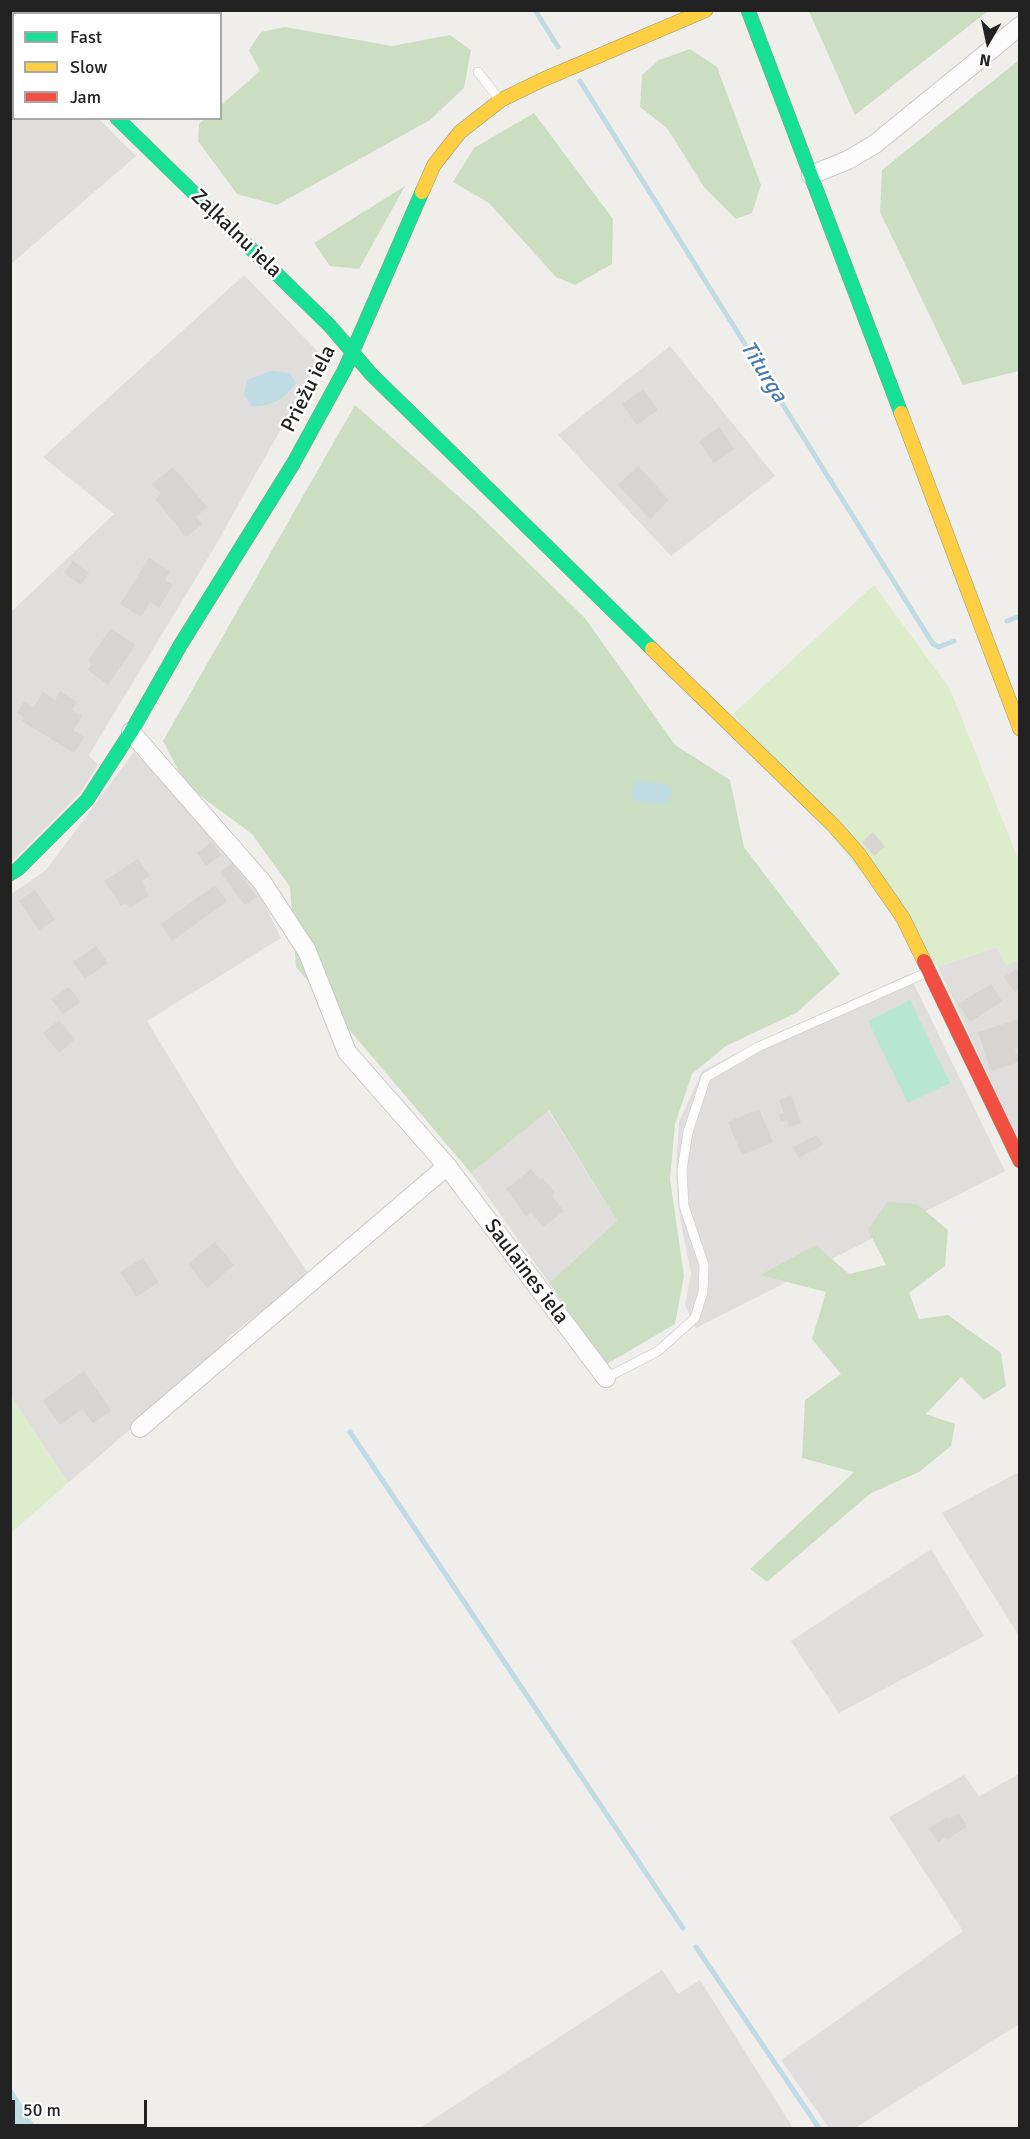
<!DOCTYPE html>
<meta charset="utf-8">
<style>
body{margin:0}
#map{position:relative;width:1030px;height:2139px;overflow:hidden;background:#f0eeeb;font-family:Signika,sans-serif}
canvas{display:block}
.frame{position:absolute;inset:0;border:12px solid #222;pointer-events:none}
.legend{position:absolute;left:12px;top:12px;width:210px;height:108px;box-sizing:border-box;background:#fff;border:2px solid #a7a7a7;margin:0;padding:8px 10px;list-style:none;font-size:18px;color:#222}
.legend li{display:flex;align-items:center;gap:12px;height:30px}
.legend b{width:30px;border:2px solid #a7a7a7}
.north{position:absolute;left:958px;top:12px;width:60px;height:60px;-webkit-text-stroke:4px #fff;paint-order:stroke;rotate:189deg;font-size:16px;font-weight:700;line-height:24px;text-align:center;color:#222}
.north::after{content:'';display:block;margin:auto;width:21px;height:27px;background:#222;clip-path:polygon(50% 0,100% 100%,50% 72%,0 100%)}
.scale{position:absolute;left:12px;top:2100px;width:135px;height:27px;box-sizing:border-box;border:3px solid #222;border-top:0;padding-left:8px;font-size:18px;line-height:21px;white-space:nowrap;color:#222;-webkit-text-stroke:4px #fff;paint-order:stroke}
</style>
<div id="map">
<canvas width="1030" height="2139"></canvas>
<div class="frame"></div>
<ul class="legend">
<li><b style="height:8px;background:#16e098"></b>Fast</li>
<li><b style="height:8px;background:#ffcf43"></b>Slow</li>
<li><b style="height:8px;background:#f24e42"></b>Jam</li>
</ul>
<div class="north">N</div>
<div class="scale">50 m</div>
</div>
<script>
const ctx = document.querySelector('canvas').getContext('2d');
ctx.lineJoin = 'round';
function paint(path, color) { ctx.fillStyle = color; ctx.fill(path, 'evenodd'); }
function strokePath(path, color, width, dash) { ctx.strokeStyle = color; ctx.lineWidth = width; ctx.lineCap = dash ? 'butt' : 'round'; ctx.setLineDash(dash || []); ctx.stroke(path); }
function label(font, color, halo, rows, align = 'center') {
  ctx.font = font + ' Signika,sans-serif'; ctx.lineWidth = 5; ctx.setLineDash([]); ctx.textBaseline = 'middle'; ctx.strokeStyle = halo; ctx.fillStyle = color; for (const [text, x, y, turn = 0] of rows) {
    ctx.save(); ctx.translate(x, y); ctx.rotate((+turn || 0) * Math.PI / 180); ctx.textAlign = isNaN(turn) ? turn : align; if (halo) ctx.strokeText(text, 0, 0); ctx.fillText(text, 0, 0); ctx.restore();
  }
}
paint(new Path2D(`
 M10,28l4,3v87l85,1 37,37 -125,108z
 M244,275l78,81 -108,192 -125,207 9,10 -18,28 -69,70v-251l103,-98 -71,-57z
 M670,346l105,130 -104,80 -113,-121z
 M134,752l61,62 61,71 25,53 -134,83 89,146 73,107 -82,64 -6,13 -153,132 -57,-87 -1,-501 36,-25z
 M997,947l9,18 13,-5v181l-81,-174z
 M909,974l96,197 -309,157 -11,-23 6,-31 -13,-68 -2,-34 3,-50 23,-51 60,-31z
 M548,1110l69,111 -68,62 -78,-110z
 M1019,1472v164l-77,-123z
 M931,1549l53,87 -145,77 -48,-72z
 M1019,1774v250l-164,104h-26l-48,-68 182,-129 -74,-114 75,-42 15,21z
 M662,1970l16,24 22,-14 93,148h-373z`), '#dfdedc');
paint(new Path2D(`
 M874,585l76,104 69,172v99l-13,5 -9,-18 -59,20 -205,-253z
 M11,1396l57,87 -57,50h-1z`), '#ddeccb');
paint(new Path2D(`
 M809,11h179l-133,104z
 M285,27l107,19 58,-11 21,15 -7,38 -34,32 -153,85 -40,-11 -39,-53 1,-17 6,-5 15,-1 1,-13 39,-34 -11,-21 12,-18z
 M690,49l27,18 44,118 -9,28 -16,6 -32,-32 -37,-59 -27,-21 2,-32 17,-15z
 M1019,60v311l-56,14 -83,-173 2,-42z
 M534,113l79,106 -1,45 -37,21 -19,-8 -67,-74 -36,-21 21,-34z
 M405,186l-46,83 -29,-3 -16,-23z
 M355,405l120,106 110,107 90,127 55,35 14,67 96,127 -44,39 -70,33 -34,28 -17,50 -5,55 14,97 -9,48 -70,41 -56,-82 68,-62 -68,-111 -78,63 -175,-206 -6,-80 -38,-53 -66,-49 -23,-44z
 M887,1202l30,2 31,26 -3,36 -36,27 10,26 29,-4 53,38 5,33 -22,14 -23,-23 -35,37 29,10 -4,22 -32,26 -48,21 -104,89 -17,-13 104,-97 -52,-14 3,-58 36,-26 -29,-35 14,-47 -66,-17 56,-30 33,29 37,-9 -18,-35z`), '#cbdec1');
paint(new Path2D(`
 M910,1000l40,83 -42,20 -40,-82z`), '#b7e6d2');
paint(new Path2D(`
 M271,371l19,2 6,10c-11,16 -25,24 -44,23l-8,-11 3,-15z
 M635,781l27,2 11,5 -5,16 -34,-3 -3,-7z
 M11,2087l25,41h-25z`), '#bfdbe3');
strokePath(new Path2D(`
 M535,10l23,37
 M580,81l353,563 6,3 15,-6
 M1007,621l13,-5
 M350,1432l333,496
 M696,1947l123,181`), '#bfdbe3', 5);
paint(new Path2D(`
 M643,389l15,21 -21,15 -15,-21z
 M719,427l15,22 -20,14 -15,-21z
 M638,466l31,34 -19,19 -32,-34z
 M173,467l34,40 -11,10 6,7 -16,13 -31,-38 6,-5 -9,-10z
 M149,558l21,13 -5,9 8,5 -14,23 -9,-6 -9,15 -21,-13z
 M73,561l16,12 -8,12 -17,-12z
 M111,628l24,17 -27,40 -20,-15 4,-6 -4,-3z
 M60,691l17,11 -5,8 10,6 -9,14 11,7 -10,16 -52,-32 2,-3 -7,-5 7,-12 10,6 9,-15 12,8z
 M873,832l12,15 -11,9 -12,-14z
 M212,842l9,13 -15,11 -9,-13z
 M138,859l12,17 -8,5 7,15 -19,12 -4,-5 -5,3 -17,-25z
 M232,863l25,34 -12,8 -25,-33z
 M215,885l12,16 -55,40 -11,-17z
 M35,890l20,30 -16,10 -20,-29z
 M96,946l12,17 -23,16 -12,-17z
 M1020,967v22l-5,3 -11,-15z
 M991,984l11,17 -32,21 -12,-18z
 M69,987l11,15 -17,12 -12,-15z
 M1020,1019v28l-5,2 4,13 -28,9 -13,-39z
 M59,1020l16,19 -16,14 -16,-20z
 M791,1095l10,28 -12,4 -2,-7 -6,2 -2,-7 5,-2 -5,-13z
 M759,1109l14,33 -31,13 -14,-33z
 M817,1135l6,10 -24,13 -6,-11z
 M531,1169l9,11 3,-2 12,15 -3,3 12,15 -21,16 -12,-15 -5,4 -20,-27z
 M215,1242l19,23 -27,23 -19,-24z
 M143,1258l16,24 -23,15 -16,-25z
 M84,1371l27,40 -18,12 -11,-14 -22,16 -17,-25z
 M959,1813l8,13 -19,13 -2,-2 -8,5 -9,-14 19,-11 1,2z`), '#d7d4d2');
const lane = new Path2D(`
 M478,72l21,27
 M606,1378l52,-27 37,-33 8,-26 1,-27 -20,-59 -2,-36 6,-38 18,-55 52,-30 170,-75`);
const street = new Path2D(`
 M13,10l2,4
 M10,108l4,-3
 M811,175l37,-15 27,-16 145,-118
 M131,732l131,150 45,69 40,101 100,114 159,212
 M140,1428l307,-262`);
const fast = new Path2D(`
 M748,10l153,403
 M117,118l213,208 41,48 281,275
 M10,874l8,-5 69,-69 44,-68 50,-88 112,-180 52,-95 77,-177`);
const slow = new Path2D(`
 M422,192l12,-27 26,-33 41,-32 41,-20 164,-70
 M901,413l119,316
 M652,649l181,176 25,28 45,65 21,43`);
const jam = new Path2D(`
 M924,961l96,200`);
strokePath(lane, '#c9c8c7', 10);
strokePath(street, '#c9c8c7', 20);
strokePath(fast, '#999a82', 15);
strokePath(slow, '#999a82', 15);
strokePath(jam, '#999a82', 15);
strokePath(lane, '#fdfcfc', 9);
strokePath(street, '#fdfcfc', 18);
strokePath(fast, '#16e098', 14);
strokePath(slow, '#ffcf43', 14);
strokePath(jam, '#f24e42', 14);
label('21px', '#222', '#fff', [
 ["Zaļkalnu iela",236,234,44],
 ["Priežu iela",309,389,-63],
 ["Saulaines iela",526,1272,53]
]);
label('italic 22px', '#4a7aab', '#fff', [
 ["Titurga",763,372,58]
]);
</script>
